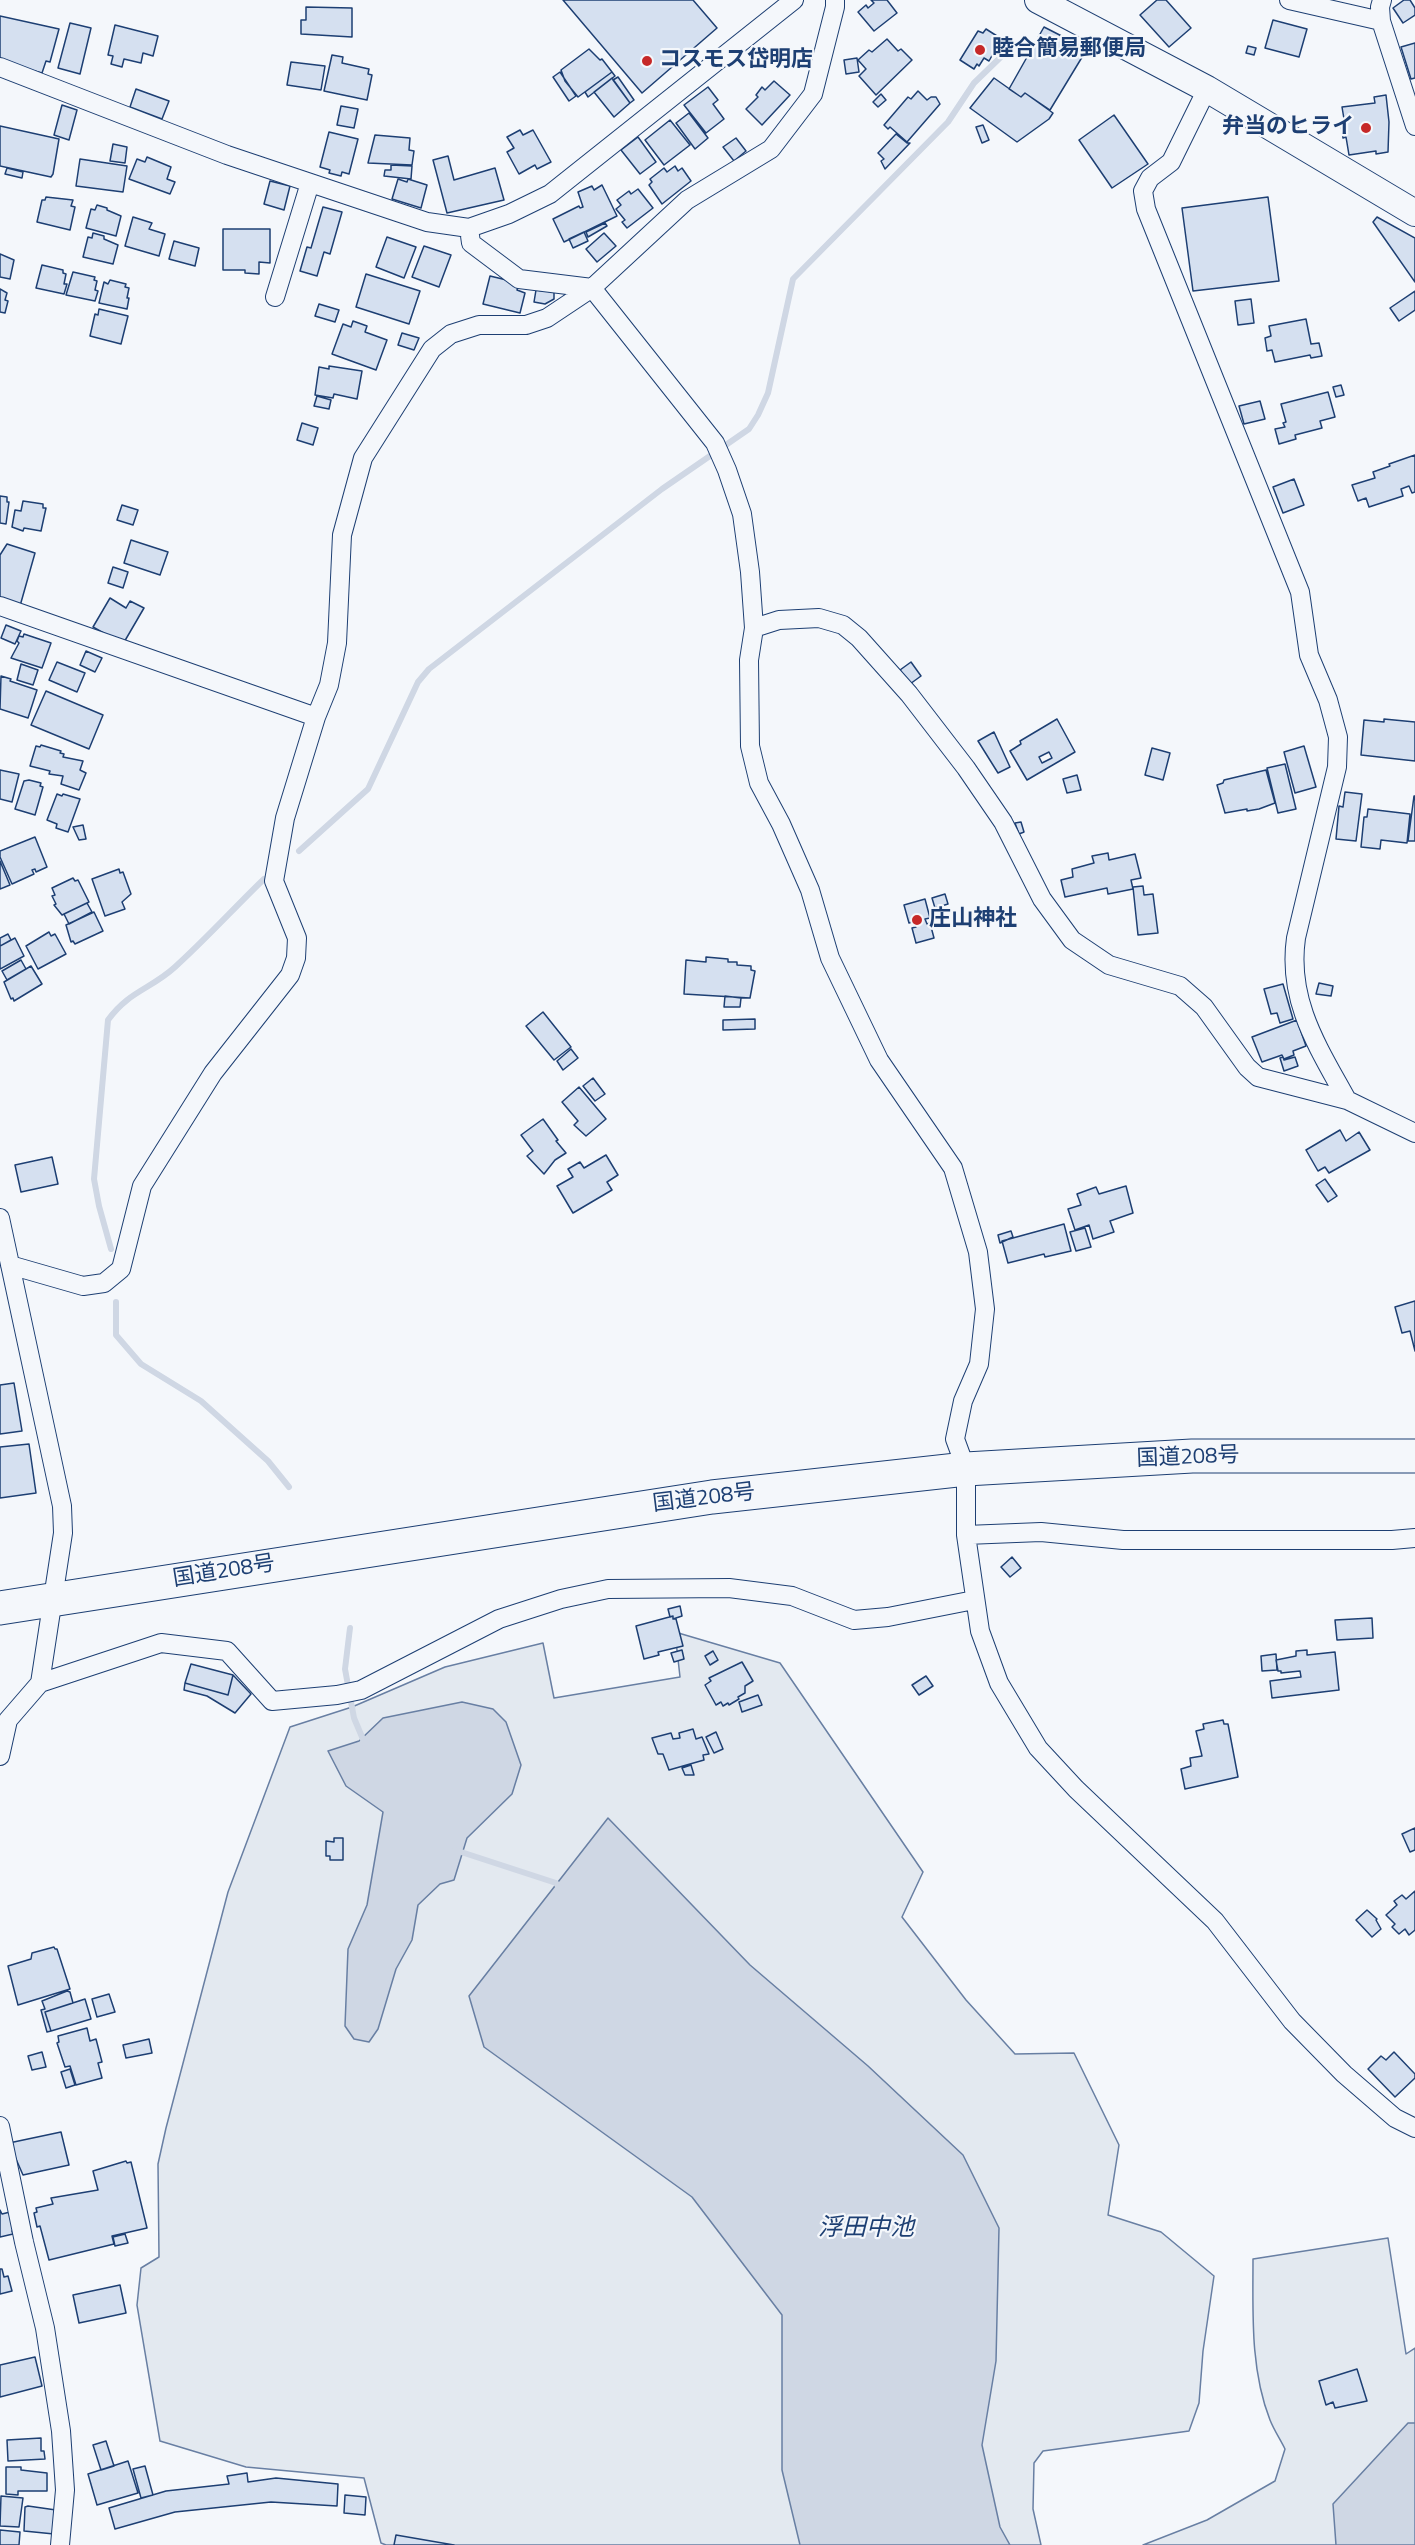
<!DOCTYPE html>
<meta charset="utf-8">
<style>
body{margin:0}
canvas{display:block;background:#f4f7fb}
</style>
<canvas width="1415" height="2545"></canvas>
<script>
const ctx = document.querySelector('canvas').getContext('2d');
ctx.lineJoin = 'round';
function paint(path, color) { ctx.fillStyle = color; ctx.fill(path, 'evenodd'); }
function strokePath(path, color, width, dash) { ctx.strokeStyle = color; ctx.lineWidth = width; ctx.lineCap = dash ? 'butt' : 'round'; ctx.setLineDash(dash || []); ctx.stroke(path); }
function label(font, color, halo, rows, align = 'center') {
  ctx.font = font + ' "Titillium Web","Noto Sans JP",sans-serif'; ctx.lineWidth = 4.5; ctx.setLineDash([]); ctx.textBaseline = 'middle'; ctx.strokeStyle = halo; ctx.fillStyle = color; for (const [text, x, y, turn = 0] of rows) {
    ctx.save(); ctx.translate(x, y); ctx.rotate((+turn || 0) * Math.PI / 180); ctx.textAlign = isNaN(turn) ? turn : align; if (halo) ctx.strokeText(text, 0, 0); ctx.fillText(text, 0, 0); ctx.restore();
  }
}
const green = new Path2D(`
 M675,1632l105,31 143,209 -21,45 64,83 49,54 59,-1 45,92 -11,70 53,17 53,44 -11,75 -4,52 -10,28 -146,20 -9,12 -1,46 8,36h-655l-5,-2 -17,-65 -118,-11 -86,-26 -23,-136 4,-37 18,-11 -1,-93 8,-36 62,-236 62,-165 62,-20 93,-40 98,-24 11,55 126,-21z
 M1388,2238l18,116 9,-6v197h-272l64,-25 68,-39 10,-32c-5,-10 -11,-19 -15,-29 -20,-51 -17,-108 -17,-161z`);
paint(green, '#e3e9f0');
strokePath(green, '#687fa3', 1.5);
const water = new Path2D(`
 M462,1702l31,7 13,13 15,43 -9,29 -45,44 -13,42 -14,4 -22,21 -6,35 -16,29 -18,60 -9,13 -15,-3 -9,-13 3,-77 19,-44 16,-93 -37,-26 -18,-35 31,-10 24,-23z
 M608,1818l142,147 118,101 95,89 36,73 -3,133 -14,84 18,82 10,18h-210l-18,-75v-155l-90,-118 -208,-150 -15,-51z
 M1408,2423h7v122h-79l-3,-41z`);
paint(water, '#cfd7e4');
strokePath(water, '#687fa3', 1.5);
strokePath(new Path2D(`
 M299,851l69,-62 50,-107 11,-13 233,-180 87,-60 9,-14 10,-22 25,-114 155,-157 26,-39 34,-33
 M111,1249l-12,-43 -5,-27 14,-159c21,-29 43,-31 67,-53 31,-28 59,-59 89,-88
 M116,1302v33l25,29 60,37 67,60 21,26
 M350,1628l-5,41 9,49 11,26
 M455,1850l101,33 5,8`), '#cfd7e4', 6);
const building = new Path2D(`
 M563,0h130l24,28 -75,65z
 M871,0h16l10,13 -23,18 -16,-19 8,-7 2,3 6,-5z
 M1157,0h9l25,28 -22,19 -29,-32z
 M1404,0h6l5,8v7l-12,8 -10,-15z
 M306,7l46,1v29l-51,-3v-14h5z
 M0,16l59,13 -9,33 -4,-1 -4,12 -34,-9 -8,-5z
 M1273,20l34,9 -8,28 -34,-9z
 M70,23l21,5 -11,46 -22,-6z
 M115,25l43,11 -5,20 -10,-3 -2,10 -17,-4 -2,8 -11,-3 2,-8 -5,-1z
 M1044,27l43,22 -37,61 -25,-17 -4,4 -12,-8z
 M986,29l11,7 -3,4 5,3 -10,18 -5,-3 -5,8 -2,-2 -3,5 -14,-9 18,-29 5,2z
 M887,39l11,12 3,-2 11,11 -36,35 -17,-19 7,-7 -8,-9 11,-10 3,2z
 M1415,43v35l-4,1 -10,-32z
 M1248,46l8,2 -2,7 -8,-2z
 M589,49l11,11 2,-1 10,13 -34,25 -13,-16 -4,-11z
 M332,55l11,2 -1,6 27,6 -1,5 4,1 -5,25 -43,-9z
 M857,58l2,14 -13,2 -2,-14z
 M291,62l34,4 -4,24 -34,-5z
 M560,72l16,24 -7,5 -16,-24z
 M612,72l3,4 -27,21 -3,-5z
 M618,77l16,23 -4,3 -17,-23z
 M612,78l18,25 -16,14 -20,-25z
 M994,78l27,19 4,-4 28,20 -4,6 -32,23 -47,-34z
 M774,81l16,14 -28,30 -16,-16 12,-12 -2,-2 6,-8 3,3z
 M708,87l10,13 -5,4 11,15 -18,14 -22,-28z
 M136,89l33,12 -7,18 -32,-12z
 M918,91l9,9 4,-3h5l4,7 -33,38 -17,-15 -2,2 -4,-4 24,-28 3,2z
 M881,94l5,6 -8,7 -5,-5z
 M1386,95l3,27 -1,30 -12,2v-3l-27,4 -3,-18 -3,1 -2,-13h4l-3,-18 33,-4 -1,-6z
 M62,105l15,5 -8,30 -15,-5z
 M341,106l17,3 -4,19 -17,-3z
 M689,113l19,25 -13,11 -19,-26z
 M1114,115l34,49 -36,24 -33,-48z
 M670,120l20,25 -26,20 -19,-25z
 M983,125l6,15 -7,3 -6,-16z
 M0,126l59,13 -6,35 -2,3 -51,-11z
 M520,130l3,5 10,-5 18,32 -14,7 -2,-4 -16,9 -12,-22 7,-4 -7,-11z
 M329,132l29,7 -9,35 -7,-2 -1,4 -12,-3 1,-3 -10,-3z
 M896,134l11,9h3l-25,26 -4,-8 3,-2 -6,-6z
 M375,135l35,3 -1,12 5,1 -2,14 -44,-2z
 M638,137l18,25 -16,12 -19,-24z
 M736,138l10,13 -12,10 -11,-14z
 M113,144l14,3 -2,16 -15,-2z
 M448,156l6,24 41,-12 9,32 -57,13 -14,-53z
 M147,157l24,10 -4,12 8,3 -5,12 -41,-15 8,-20 8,3z
 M80,159l47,7 -4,26 -47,-6z
 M391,165l21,1 -1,13 -27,-3 1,-6h6z
 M675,166l3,5 4,-3 9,13 -29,23 -13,-19 3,-3 -2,-3 14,-11 3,4z
 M7,168l16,4 -1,6 -17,-4z
 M398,179l9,3 1,-3 19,6 -6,23 -29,-9z
 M270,181l20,5 -6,24 -20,-6z
 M602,185l15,31 -53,26 -11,-23 26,-13 1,2 3,-1 -5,-15 14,-6 2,4z
 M638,189l15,19 -26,20 -5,-6 3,-2 -9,-11 5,-4 -4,-5 12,-9 2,3z
 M46,197l27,3 -2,6 4,1 -5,23 -33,-8 5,-22h3z
 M1268,197l11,84 -86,10 -11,-83z
 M97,205l10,3v2l14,6 -5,20 -30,-8 5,-19 4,1z
 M323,207l19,5 -12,42 -6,-2 -7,24 -17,-5 7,-24 4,1z
 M133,217l19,6 -3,6 16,5 -6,22 -34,-10z
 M1377,217l38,21v44l-42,-60z
 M605,223l2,3 -19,11 -2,-5z
 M223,229h47v34l-11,-1v12l-14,-1v-3h-22z
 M584,232l4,9 -15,7 -4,-9z
 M93,233l11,3v3l14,6 -5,19 -30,-7 5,-20 4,1z
 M604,233l12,13 -19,16 -11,-13z
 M387,237l29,10 -12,31 -28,-11z
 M174,241l25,7 -4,18 -26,-7z
 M424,246l27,9 -12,32 -27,-10z
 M0,254l14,6 -4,19 -10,-2z
 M42,265l21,5v3l3,1 -2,10h3l-3,10 -28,-6z
 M73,272l22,5 -1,3 3,1 -2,9 3,1 -3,10 -29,-6z
 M366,274l54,17 -11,33 -53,-17z
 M490,276l29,7 -2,7 8,3 -5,20 -37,-9z
 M110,280l16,4 -1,3 4,1 -2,10h2l-2,11 -28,-6 5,-21 4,2z
 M0,289l7,4 -2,7 3,1 -3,12 -5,-1z
 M536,290l18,2v7l-9,5 -11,-2z
 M1415,291v19l-16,11 -9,-13z
 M1251,299l3,24 -16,2 -3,-24z
 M319,304l20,6 -4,12 -20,-6z
 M99,309l29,7 -7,28 -31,-8 5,-22 3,1z
 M1306,319l5,25 8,-1 3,13 -11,2 -1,-3 -35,7 -3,-12 -5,1 -2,-13 6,-2 -2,-10z
 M353,321l14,5 -2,6 22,8 -11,30 -44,-16 11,-30 8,3z
 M402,333l17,5 -5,12 -16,-5z
 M329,366l33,5 -5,28 -23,-5 -1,4 -18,-3 4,-28 10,2z
 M1341,385l3,10 -8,2 -3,-10z
 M1328,392l7,25 -15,4 2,7 -27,7 1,4 -17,5 -4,-15 10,-2 -2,-4 3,-1 -5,-18z
 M317,396l14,4 -2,9 -15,-3z
 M1260,401l5,18 -21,5 -5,-18z
 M302,423l16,5 -5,17 -16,-5z
 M1415,455v37l-3,1 -3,-7 -8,3 2,7 -34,11 -3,-9 -8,3 -6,-16 23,-7 -2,-6 17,-6 -1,-2z
 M1294,479l10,26 -21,8 -10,-26z
 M0,496l7,1v5h2l-3,22 -6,-1z
 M23,501l20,3v4h3l-5,23 -17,-3 -1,3 -11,-4 3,-17 6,1z
 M122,505l16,5 -5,15 -16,-5z
 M131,540l37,12 -8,23 -36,-12z
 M7,544l28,9 -15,53 -20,-6v-45z
 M113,567l15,5 -5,16 -15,-5z
 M110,598l16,10 4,-7 14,7 -21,36 -30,-17z
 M6,625l15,6 -6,13 -14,-6z
 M24,634l27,9 -9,25 -31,-10 8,-15 -2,-2 2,-5 4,1z
 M86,651l16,7 -7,14 -15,-7z
 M57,662l28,11 -8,19 -28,-12z
 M911,662l10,14 -11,8 -10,-14z
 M21,664l17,6 -5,15 -16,-5z
 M1,676l10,3 -1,2 27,9 -9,28 -28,-9z
 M46,691l57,24 -14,34 -58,-24z
 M1057,719l18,33 -48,28 -17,-29 11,-7 -1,-3zM1049,752l3,6 -10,5 -3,-6z
 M1384,719l31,3v39l-54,-6 3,-35 20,2z
 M994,732l16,35 -12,6 -20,-32z
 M41,745l20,6 -1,2 4,1 -1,3 20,4 -3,9 6,3 -7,17 -18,-6 2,-8 -14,-2 1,-3 -20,-5 6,-20 4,1z
 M1304,746l12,41 -21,6 -11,-41z
 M1152,748l18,5 -7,27 -18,-5z
 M1285,764l11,45 -18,4 -11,-45z
 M0,770l19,4 -7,28 -12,-3z
 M1266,770l9,33 -16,6 -12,2v-2l-22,4 -8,-28 6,-2 1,-3z
 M1077,775l4,15 -14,3 -4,-14z
 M29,780l12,3 -1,3 3,1 -8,28 -20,-6 9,-28z
 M1345,792l17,2 -6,47 -20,-2 3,-33 4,1z
 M57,794l5,2 1,-2 17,5 -12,33 -12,-4 1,-4 -10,-4z
 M1414,796h1v45h-7z
 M1368,809l42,5 -3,29 -26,-3 -1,9 -19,-2 3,-30h3z
 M1021,822l3,10 -5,2 -4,-11z
 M83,825l3,14 -7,1 -6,-13z
 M35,837l12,30 -11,5 -1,-3 -3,1 2,4 -22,10 -12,-27v-6z
 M1108,853l1,7 26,-6 6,24 -10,2 2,9 -25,5 -1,-6 -42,9 -4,-17 12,-3 -1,-8 22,-6 -2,-7z
 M0,861l10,24 -10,4z
 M119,869l1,4 3,-1 8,22 -9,8 3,7 -20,7 -13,-37z
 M73,878l2,3 3,-1 11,22 -27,13 -8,-10 2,-1 -4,-8 3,-1 -3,-7z
 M1143,886l1,9 9,-1 5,39 -20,2 -5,-48z
 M945,894l3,10 -13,4 -3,-10z
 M925,899l5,19 -5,1 2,5 3,-1 4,15 -18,5 -4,-15 4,-1 -1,-6 -6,2 -5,-18z
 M87,903l5,9 -23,12 -5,-10z
 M94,912l9,19 -28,13 -2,-3 -2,1 -5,-17z
 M49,932l2,4 4,-2 11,20 -28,15 -12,-23z
 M8,934l3,6 -11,6v-8z
 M15,938l9,18 -24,13v-23z
 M706,957l22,2v3h9v3l14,1v4l4,1 -5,27 -66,-4 2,-34 20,2z
 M21,960l5,9 -19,11 -5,-9z
 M31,966l11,18 -28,17 -1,-3 -2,1 -7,-17z
 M1319,983l14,3 -2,10 -15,-2z
 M1283,984l10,35 -13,4 -3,-10 -6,1 -7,-25z
 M725,996l16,2 -1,9h-16z
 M543,1012l28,35 -17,13 -28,-34z
 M755,1019v10l-32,1v-10z
 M1297,1020l9,26 -13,5 1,4 -10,4 -2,-4 -20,7 -10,-25z
 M571,1049l7,9 -15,12 -6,-9z
 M1283,1057l1,3 11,-3 3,9 -14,5 -4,-13z
 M593,1078l12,16 -10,7 -12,-15z
 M579,1087l27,32 -20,17 -12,-11 4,-4 -16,-19z
 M543,1119l15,21 -2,1 10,12 -11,7 -11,14 -17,-18 6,-5 -12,-16z
 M1340,1130l6,11 13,-9 11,18 -41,23 -4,-6 -7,4 -12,-21z
 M606,1155l12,20 -11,7 5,8 -39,23 -16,-27 16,-9 -5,-8 12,-7 4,6z
 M52,1157l6,27 -37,8 -6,-27z
 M1325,1179l12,17 -9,6 -12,-17z
 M1126,1186l7,27 -23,8 4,11 -21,7 -4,-14 -14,5 -7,-21 13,-4 -4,-11 19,-7 3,7z
 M1064,1224l7,27 -26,6 -1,-3 -36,9 -6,-22z
 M1085,1228l6,19 -15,4 -6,-19z
 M1011,1231l2,6 -13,6 -2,-8z
 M1415,1301v50l-5,-20 -8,2 -7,-26z
 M14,1383l8,48 -22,3v-49z
 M29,1444l7,49 -36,5v-51z
 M1012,1557l9,11 -11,9 -9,-10z
 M680,1606l2,10 -9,3v-3l-3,1 -2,-8z
 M673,1616v3h3l7,27 -25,6 1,3 -15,4 -8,-33z
 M1372,1618l1,20 -36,2 -2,-20z
 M682,1650l2,9 -10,3 -3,-9z
 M1307,1650v5l28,-3 4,38 -67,8 -2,-17 31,-4 -1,-6 -19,2v-2h-3l-2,-11 20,-4v-5z
 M713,1651l5,9 -8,5 -5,-9z
 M1276,1654l1,16 -15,1 -1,-15z
 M742,1662l11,19 -8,5v7l-7,4 1,2 -10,6 -1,-2 -5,3 -2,-4 -5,3 -11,-20 6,-4 -2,-3z
 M191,1664l42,11 -5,20 -43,-12z
 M233,1675l18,19 -16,19 -28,-17 -23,-6 1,-7 43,12z
 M926,1676l7,10 -14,9 -7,-10z
 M758,1695l4,10 -20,7 -3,-10z
 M1223,1720l1,4h4l10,53 -53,12 -4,-20 10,-3 -1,-8 12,-2 -6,-25 8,-2 -1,-5z
 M693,1729l3,10 6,-2 7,17 -6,1 1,5 -35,10 -6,-16h-5l-6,-16 19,-5 2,6 7,-1 -1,-5z
 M716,1732l7,17 -9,4 -8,-16z
 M691,1765l3,10h-9l-3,-7z
 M1415,1828v22l-5,2 -8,-18z
 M334,1838h9v22h-13v-4h-4v-15l8,1z
 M1415,1891v39l-6,5 -4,-6 -6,5 -7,-7 3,-3 -9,-9 11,-10 -3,-4 8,-6 4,4z
 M1367,1910l10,9 -1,1 5,9 -9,8 -16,-17z
 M54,1947l1,2h2l13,40 -52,16 -10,-39 23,-7 1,-6z
 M67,1991l3,1 3,11 -28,9 6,19 -4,1 -6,-22 4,-1 -3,-8z
 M109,1994l6,18 -18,5 -5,-18z
 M85,1999l6,20 -40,12 -6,-19z
 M87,2028l3,13 6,-2 6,23 -4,1 4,15 -26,7 -6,-19 -5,1 -8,-24 2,-1 -1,-6z
 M149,2039l3,14 -26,5 -3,-13z
 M42,2052l4,15 -14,3 -4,-14z
 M1394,2052l21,22v4l-20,19 -27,-28 13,-13 5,4z
 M70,2069l5,16 -9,3 -5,-16z
 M61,2132l8,33 -46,10 -14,-32z
 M126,2161l1,2 4,-1 16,66 -35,8 2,8 -65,16 -9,-34 -3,1 -3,-14 3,-1 -1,-4 17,-4 -2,-6 47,-8 -5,-19z
 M0,2210l2,4 12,-3 5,18 -7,2 1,3 -13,3z
 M125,2234l3,9 -13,3 -2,-9z
 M0,2269h2l2,8 4,-1 4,15 -12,3z
 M120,2285l6,28 -47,10 -6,-28z
 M35,2357l7,29 -42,11v-32z
 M1357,2369l10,32 -32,7 -2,-6 -7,3 -7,-24z
 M41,2438v13h3l1,8 -37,2 -1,-21z
 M106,2441l8,25 -13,4 -8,-25z
 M128,2461l10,32 -41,12 -9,-31z
 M145,2466l8,29 -12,3 -8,-29z
 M6,2467h15v3l26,3v18h-29v4l-12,-1z
 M247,2473l1,9 28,-4 62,6 -1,22 -66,-4 -96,10 -60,17 -6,-21 57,-17 63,-7 -2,-8z
 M345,2495l21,2 -1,18 -21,-2z
 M1,2496l22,2 -4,29 -19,-1z
 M28,2506l28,4 -2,24 -30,-3 1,-24z
 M0,2530l20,2 -1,13h-19z
 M396,2535l58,10h-60z`);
paint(building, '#d5e0f0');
strokePath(building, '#1d3f73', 1.5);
const street = new Path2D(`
 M1289,0l92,21
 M1382,0l-2,7 1,14 34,105
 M0,67l227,88 200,67 42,6 40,-14 41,-20 244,-194
 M1207,89l-36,73 -21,16 -7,13 3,18 154,383 9,63 19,45 10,37 -1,30 -41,171c-9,63 22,109 51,162
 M469,228l2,15 48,36 73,9 123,155 12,27 15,44 8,58 4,56 -5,32 1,86 9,37 22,41 29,66 20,68 49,102 74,108 25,84 7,57 -6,55 -16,37 -8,38 11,30v66l14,96 19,52 39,65 38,41 139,132 77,100 52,53 51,44 20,10
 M275,297l35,-114
 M0,606l316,111
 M754,628l25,-8 40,-2 24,7 16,13 50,56 57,74 37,54 39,77 30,41 37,25 71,21 24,21 43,60 11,10 89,23 68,33
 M0,1218l62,288 1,27 -23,150 -32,37 -8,36
 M10,1265l73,21 21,-3 17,-14 21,-83 71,-113 77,-98 6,-17 1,-20 -23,-57 11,-63 31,-101 13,-32 8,-42 5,-108 21,-77 69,-109 19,-15 28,-9h47l21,-7 45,-30 95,-88 84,-51 42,-55 22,-87v-7
 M966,1535l75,-3 82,8h269l23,-2
 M40,1683l121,-40 66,8 45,50 65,-6 24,-5 138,-71 62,-20 47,-10 121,-1 63,8 62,24 34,-3 86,-17
 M0,2126l24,116 21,86 16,103 4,59 -5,55`);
const secondary = new Path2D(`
 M1038,0l169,89 208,124`);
const highway = new Path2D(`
 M0,1608l712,-111 254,-28 226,-13h223`);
strokePath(street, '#1d3f73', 20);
strokePath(secondary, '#1d3f73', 28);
strokePath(highway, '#1d3f73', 35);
strokePath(street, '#f4f7fb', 18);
strokePath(secondary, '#f4f7fb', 26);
strokePath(highway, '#f4f7fb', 33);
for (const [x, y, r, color] of [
 [980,50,6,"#c62828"],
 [647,61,6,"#c62828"],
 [1366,128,6,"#c62828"],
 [917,920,6,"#c62828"]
]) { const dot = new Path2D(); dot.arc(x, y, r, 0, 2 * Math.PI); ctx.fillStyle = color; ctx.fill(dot); strokePath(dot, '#f4f7fb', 2); }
label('bold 22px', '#1d3f73', '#f4f7fb', [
 ["睦合簡易郵便局",992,50],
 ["コスモス岱明店",659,61],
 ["弁当のヒライ",1354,128,"right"],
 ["庄山神社",929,920]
], 'left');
label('22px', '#1d3f73', '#f4f7fb', [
 ["国道208号",1188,1458,-2],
 ["国道208号",704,1499,-7],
 ["国道208号",224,1572,-9]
]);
label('italic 24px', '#1d3f73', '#f4f7fb', [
 ["浮田中池",866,2229]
]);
</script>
